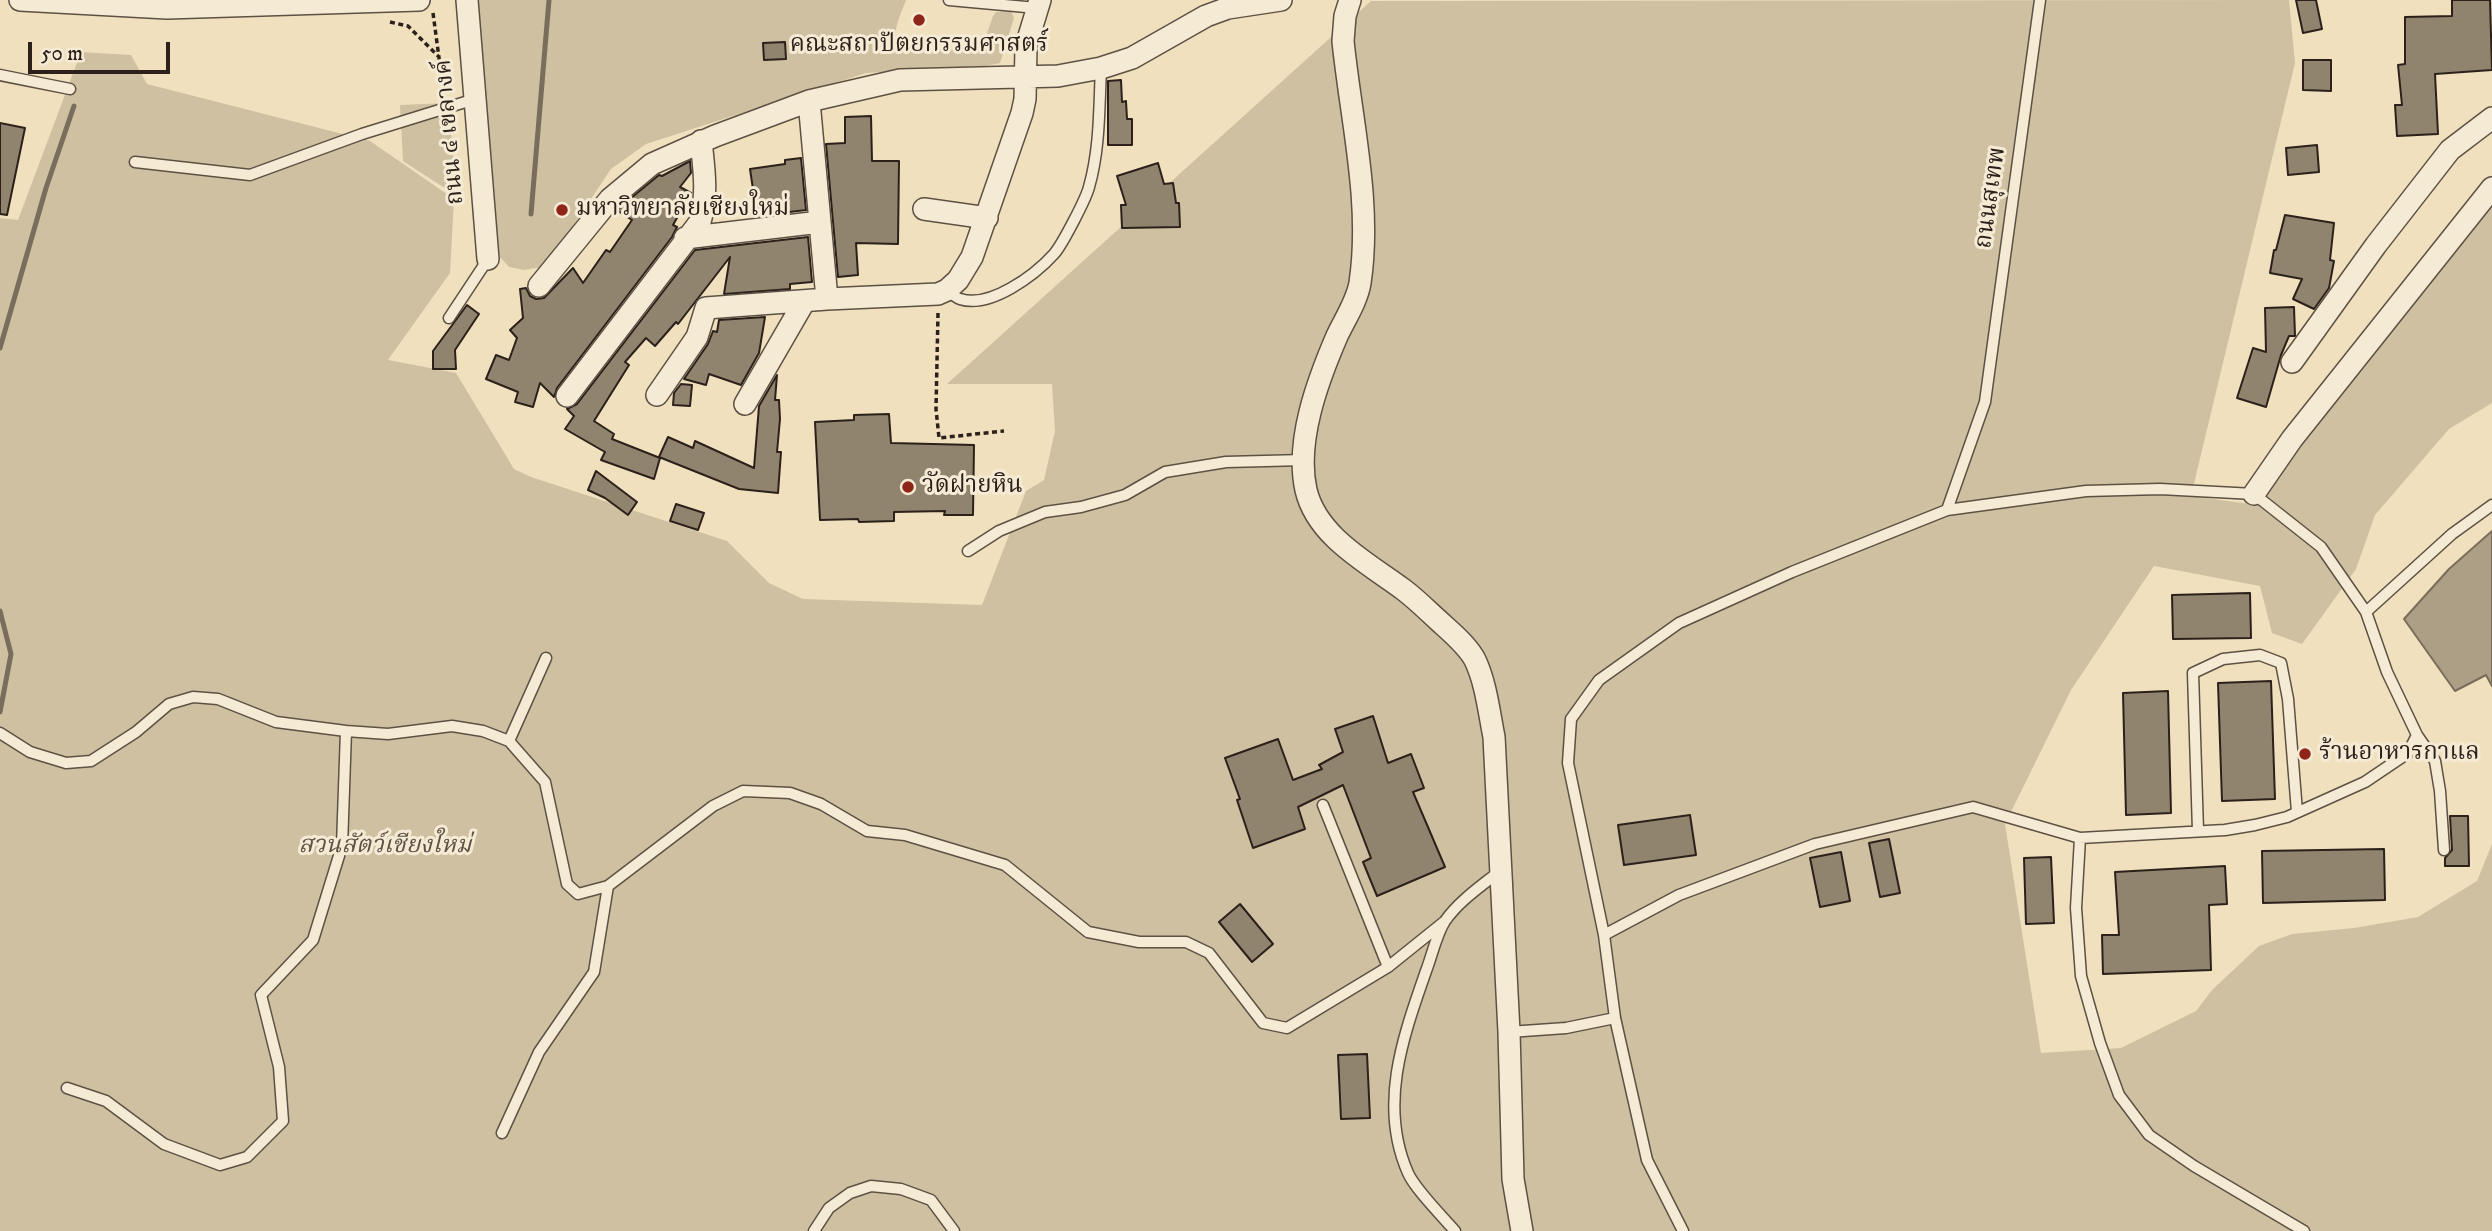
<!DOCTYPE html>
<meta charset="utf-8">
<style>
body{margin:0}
#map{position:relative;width:2492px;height:1231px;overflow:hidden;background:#f0e0be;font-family:"IM FELL DW Pica",serif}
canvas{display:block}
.scale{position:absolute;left:28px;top:42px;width:142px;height:32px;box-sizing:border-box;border:4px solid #2b211a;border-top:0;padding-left:9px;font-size:21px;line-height:24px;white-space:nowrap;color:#2b211a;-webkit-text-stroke:5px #f5ebd5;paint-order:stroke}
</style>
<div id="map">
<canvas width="2492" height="1231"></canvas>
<div class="scale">50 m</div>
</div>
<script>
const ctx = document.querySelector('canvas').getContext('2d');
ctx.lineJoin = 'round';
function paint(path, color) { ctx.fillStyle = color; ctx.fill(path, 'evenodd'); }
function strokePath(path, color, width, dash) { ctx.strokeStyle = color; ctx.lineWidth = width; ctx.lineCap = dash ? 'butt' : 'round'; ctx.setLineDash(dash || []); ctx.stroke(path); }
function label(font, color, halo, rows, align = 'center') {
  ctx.font = font + ' "IM FELL DW Pica","Noto Serif Thai",serif'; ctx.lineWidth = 6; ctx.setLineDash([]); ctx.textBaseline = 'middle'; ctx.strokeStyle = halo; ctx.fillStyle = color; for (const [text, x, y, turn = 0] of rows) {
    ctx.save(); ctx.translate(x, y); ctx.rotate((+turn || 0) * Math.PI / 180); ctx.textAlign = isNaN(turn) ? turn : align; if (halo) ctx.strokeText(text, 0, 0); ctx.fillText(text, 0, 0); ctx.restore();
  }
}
paint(new Path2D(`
 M474,0h432c-5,15 -17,34 -5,47l76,4 5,-3 11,-32 3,-4 15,-1 3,7 -14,45 -15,3 -119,7 -220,71 -35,25 -57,85 -12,13 -18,3 -15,-3 -9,-10 -6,-22z
 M2289,0l6,63 -104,433 66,9 119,-169 116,-139v206l-43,26 -74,86 -19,54 -54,75 -30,-11 -12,-47 -106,-20 -83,124 -66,134 36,229 80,-5 75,-37 16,-21 47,-44 33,-12 62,-6 64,-11 59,-36 15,-37v387h-2492v-1013l18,2 63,-168 50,3 16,29 223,57 84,58 -4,74 -62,87 68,13 58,96 17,8 196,64 42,42 34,16 179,6 44,-114 18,-11 11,-49 -3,-47h-105l424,-383z
 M448,103l9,93 -54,-35 -3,-56z`), '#cfc0a2');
const water = new Path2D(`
 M2492,531v155l-6,-11 -31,16 -51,-72 45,-50z`);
paint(water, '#ad9f86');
strokePath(water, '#796d5b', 2);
strokePath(new Path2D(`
 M531,214l18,-214
 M0,348l46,-160 28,-82
 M0,611l11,43 -11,58`), '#796d5b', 5);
const building = new Path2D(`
 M2296,0h20l6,29 -19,4z
 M2452,0h38l2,70 -57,4 3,60 -41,2 -2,-31h7l-4,-40 7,-1v-47l47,-1z
 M785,42l1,17 -22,1 -1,-17z
 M2303,60h28v31l-28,-1z
 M1121,80l1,22 4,-1 1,18h5v26h-24v-64z
 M871,116l1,45h27l-1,83 -42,-1 2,32 -20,2 -12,-133 19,-1v-26z
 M0,123l25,5 -18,87 -7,-1z
 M2317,145l2,27 -31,3 -2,-27z
 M801,158l5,52 -49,6 -7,-47 35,-5v-4z
 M690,161l1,12 -11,14 11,6 -18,32 4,2 -5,10 -115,151 -3,9 -14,-14 -7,24 -18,-5 3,-10 -32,-13 10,-24 13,5 8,-22 -7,-8 13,-12 -3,-29 6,-1 4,8 6,3 8,-1 29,-30 10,15 23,-33 4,2 22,-32 -14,-9 2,-4 39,-32 3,1z
 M1158,163l6,21 9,-1 3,20h3l1,24 -58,1 -1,-23h5l-9,-29z
 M2285,215l49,8 -4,37 4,1 -5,27 -15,21 -21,-10 9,-20 -32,-6 4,-23h2z
 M808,237l4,45 -22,2v5l-66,5 6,-37 -52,67 -2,-2 -21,24 -9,-8 -21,24 4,3 -35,56 20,13 -2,5 48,19 -6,21 -53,-19 4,-8 -40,-23 9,-13 -7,-7 10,-5 118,-154z
 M467,305l12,9 -24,36 1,19h-23v-18z
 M2294,307l1,29h-6l-8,19 -15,52 -29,-9 16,-50 13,4 -1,-44z
 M765,317l-6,36 -18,32 -32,-11 -3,11 -22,-6 24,-35 5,-13 4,1 2,-12z
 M777,375l-2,25h4l1,19 -3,33h4l-3,41 -39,-4 -80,-32 9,-20 25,11 2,-7 59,27 5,-62z
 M681,384l11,1 -2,21 -17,-1 1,-12z
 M889,414l2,29 83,2 -1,70h-29l1,-4 -51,1v9l-35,1 -1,-3 -38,1 -5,-98 39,-2v-5z
 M596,471l41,31 -9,13 -23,-17 -17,-8z
 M676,504l28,9 -6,17 -28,-9z
 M2250,593l1,45 -78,1 -1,-44z
 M2271,681l4,118 -53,2 -4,-118z
 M2168,691l3,122 -45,2 -3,-122z
 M1373,716l15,47 23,-9 13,34 -11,4 32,75 -68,29 -14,-34 8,-4 -28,-73 -45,22 7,22 -52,19 -16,-48 3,-1 -15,-41 53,-19 15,41 29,-11 -3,-4 24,-13 -8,-23z
 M1690,815l6,40 -72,10 -6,-40z
 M2450,816h18l1,50h-24v-8l7,-8z
 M1889,839l11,54 -20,4 -11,-54z
 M2384,849l1,51 -122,3 -1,-52z
 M1841,852l9,49 -30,6 -10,-49z
 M2051,857l3,66 -28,1 -2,-66z
 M2225,866l2,38 -18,1 2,65 -108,4 -1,-39h17l-4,-63z
 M1240,904l33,40 -21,18 -33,-40z
 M1367,1054l3,64 -29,1 -3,-64z`);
paint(building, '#91846f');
strokePath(building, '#2b211a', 2);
const lane = new Path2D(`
 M949,0l88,8
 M0,75l70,14
 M135,162l115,13 112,-41 113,-35
 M947,290c4,3 9,8 13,9 30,10 75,-24 94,-45 8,-9 32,-55 35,-67 11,-38 10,-79 12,-119
 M449,318l39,-59
 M968,551l31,-20 46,-19 36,-5 44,-12 40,-23 61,-10 78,-2
 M2366,612l86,-78 40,-29
 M0,733l30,19 36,11 25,-2 45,-29 33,-28 24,-7 25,2 58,23 70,9 42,3 64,-8 31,5 26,10 36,41 22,102 11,10 30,-8 105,-80 30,-15 47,2 31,11 46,27 38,4 100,30 83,67 51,10h47l23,11 54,70 24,5 101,-61 56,-45
 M2417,735l18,26 5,30 4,59
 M509,741l37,-83
 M1323,805l65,162
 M2198,831l-5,-158 30,-14 37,-4 21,8 7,36 9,113
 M2080,838l-4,70 5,68 19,67 19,52 30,40 45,31 110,65
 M1604,935l75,-40 136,-51 158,-37 107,31 145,-8 30,-5 32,-8 78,-35 43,-29 9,-18 -30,-63 -21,-60 -45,-65 -67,-53 -94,-5 -74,2 -139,19 38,-108 55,-402
 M1509,1032l57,-4 49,-10
 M67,1088l39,13 58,43 56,21 27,-8 36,-36 -4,-54 -18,-72 52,-55 29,-94 4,-115
 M502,1133l37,-81 55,-80 14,-86
 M814,1231l15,-23 21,-15 21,-7 30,3 30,11 23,31
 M1455,1231c-13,-15 -40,-42 -47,-58 -30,-68 -5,-136 18,-202 6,-15 10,-36 19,-50 14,-20 36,-35 55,-50
 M1683,1231l-36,-71 -32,-142 -11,-83 -36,-172 3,-44 28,-39 80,-57 113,-51 155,-62`);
const street = new Path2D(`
 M20,0l147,8 252,-8
 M467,0l21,259
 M1350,0l-5,16 -2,25c8,79 29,162 17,242 -3,18 -15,36 -23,53 -19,44 -42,105 -31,154 11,47 62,73 98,100 12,9 24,21 35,31 12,11 29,25 36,39 11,23 14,52 19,77l15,295 4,147 9,52
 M809,101l18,198
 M924,209l63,9
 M685,238l135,-16
 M539,286l71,-87 42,-35 63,-28 94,-35 91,-21 158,-4 43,-8 31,-10 74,-42 22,-8 53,-8
 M2292,362l84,-117 74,-95 42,-32
 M657,395l40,-58 9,-29 121,-9 111,-5 9,-4 11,-10 14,-23 50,-144 3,-14 1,-53 14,-46
 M567,396l133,-174c8,-28 4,-53 1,-81
 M745,404l59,-102
 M2254,494l38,-55 200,-251`);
strokePath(lane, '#5c5143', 13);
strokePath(street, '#5c5143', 24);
strokePath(new Path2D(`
 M433,13l11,82
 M390,22l18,4 30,30
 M938,313l-2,96 3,29 65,-7`), '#2b211a', 3.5, [5, 3.5]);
strokePath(lane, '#f5ebd5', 10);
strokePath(street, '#f5ebd5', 21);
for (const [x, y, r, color] of [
 [919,20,7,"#8f2418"],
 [562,210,7,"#8f2418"],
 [908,487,7,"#8f2418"],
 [2305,754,7,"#8f2418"]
]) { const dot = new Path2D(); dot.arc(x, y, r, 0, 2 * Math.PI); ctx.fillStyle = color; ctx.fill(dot); strokePath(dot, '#f5ebd5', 2.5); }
label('24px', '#2b211a', '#f5ebd5', [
 ["คณะสถาปัตยกรรมศาสตร์",919,46,"center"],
 ["มหาวิทยาลัยเชียงใหม่",576,210],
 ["วัดฝายหิน",922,487],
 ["ร้านอาหารกาแล",2319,754]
], 'left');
label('24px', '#2b211a', '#f5ebd5', [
 ["ถนน ๔ เขลางค์",451,132,-95],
 ["ถนนสุเทพ",1992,198,-82]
]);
label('italic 24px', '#5c5143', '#f5ebd5', [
 ["สวนสัตว์เชียงใหม่",385,847]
]);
</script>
